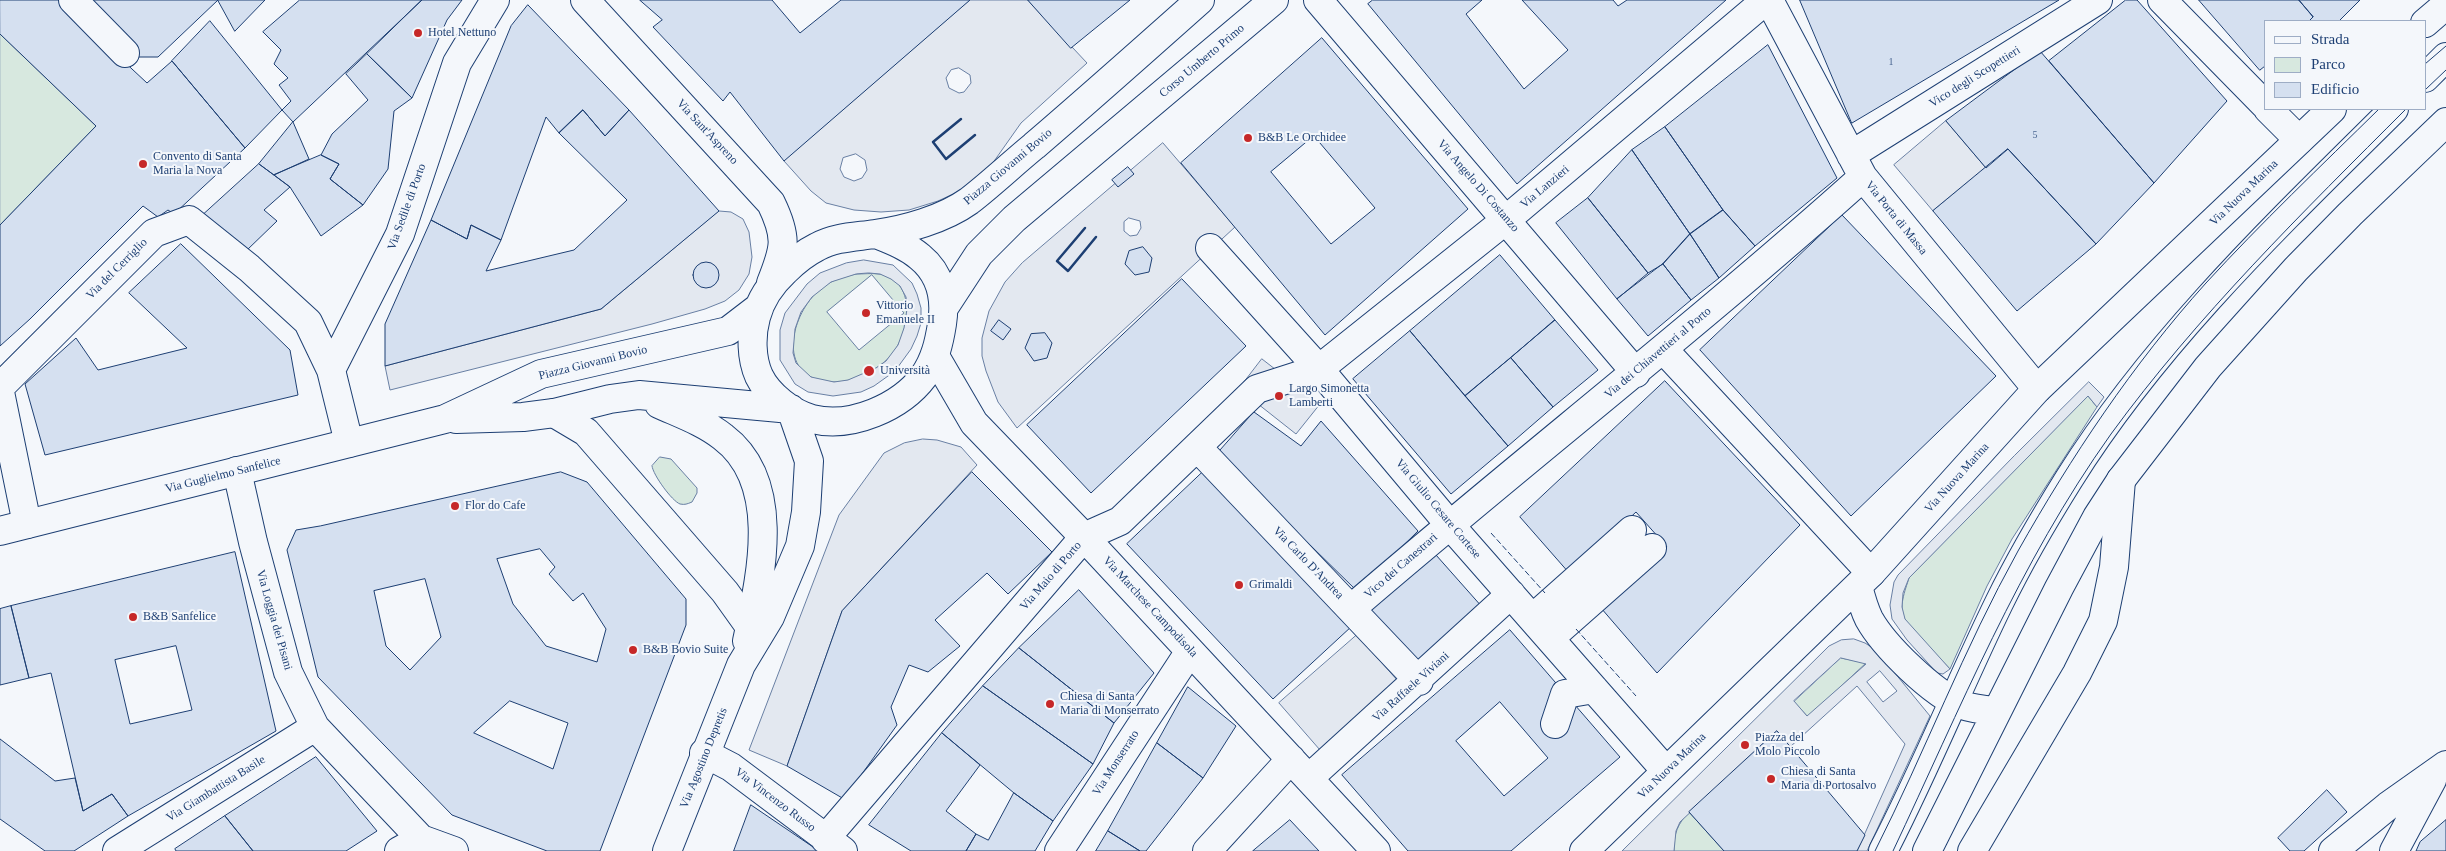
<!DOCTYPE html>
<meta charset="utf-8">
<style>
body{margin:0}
#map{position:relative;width:2446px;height:851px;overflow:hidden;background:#f4f7fb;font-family:"Times New Roman",serif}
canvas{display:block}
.legend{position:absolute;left:2264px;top:20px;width:162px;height:90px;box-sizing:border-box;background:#f4f7fb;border:1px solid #9eadc5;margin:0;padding:6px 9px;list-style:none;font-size:15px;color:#1d3f73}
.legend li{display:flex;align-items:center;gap:10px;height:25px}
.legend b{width:25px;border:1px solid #9eadc5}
</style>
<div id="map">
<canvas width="2446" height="851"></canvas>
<ul class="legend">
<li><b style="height:6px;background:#f4f7fb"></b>Strada</li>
<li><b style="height:14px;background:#d7e8df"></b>Parco</li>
<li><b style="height:14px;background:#d5e0f0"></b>Edificio</li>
</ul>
</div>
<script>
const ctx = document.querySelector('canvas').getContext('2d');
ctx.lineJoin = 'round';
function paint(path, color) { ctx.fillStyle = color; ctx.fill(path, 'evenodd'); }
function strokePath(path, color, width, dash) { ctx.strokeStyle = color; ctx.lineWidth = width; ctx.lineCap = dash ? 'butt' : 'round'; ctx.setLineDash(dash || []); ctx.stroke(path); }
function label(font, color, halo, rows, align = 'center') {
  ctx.font = font + ' "Times New Roman",serif'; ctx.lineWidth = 4; ctx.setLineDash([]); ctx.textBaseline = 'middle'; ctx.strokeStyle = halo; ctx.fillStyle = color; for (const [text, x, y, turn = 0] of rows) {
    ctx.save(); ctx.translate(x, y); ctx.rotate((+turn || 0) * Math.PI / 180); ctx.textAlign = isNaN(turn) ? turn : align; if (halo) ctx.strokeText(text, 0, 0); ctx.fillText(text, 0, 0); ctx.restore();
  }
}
const green = new Path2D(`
 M0,34l96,92 -96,99z
 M856,274c8,0 16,-1 23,0 38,6 31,56 14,79 -12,16 -41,30 -60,29 -57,-2 -44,-64 -15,-91 11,-10 24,-14 38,-17zM872,275l32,38 -45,37 -32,-38z
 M2088,396l9,11 -85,132 -25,47 -37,83c-11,-12 -38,-37 -45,-49 -7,-13 0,-29 4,-42z
 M660,457l11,2 26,29v5l-5,9c-5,2 -7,3 -12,2 -8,-3 -27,-29 -28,-38z
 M1841,658l25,5 -58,54 -14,-15z
 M1689,812l35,39h-50c-1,-16 4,-28 15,-39z`);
paint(green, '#d7e8df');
strokePath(green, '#687fa3', 1);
const parking = new Path2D(`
 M970,0h58l59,63 -66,60 -36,51 -21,15 -26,12 -29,9 -28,2 -27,-2 -28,-7 -15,-12 -27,-30zM959,68l11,7 1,8 -7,9 -5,1 -10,-5 -3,-10 5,-8zM856,154l9,6 2,10 -5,8 -8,3 -10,-4 -4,-8 3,-11z
 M1946,121l40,47 -53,43 -39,-46z
 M1163,143l72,84 -218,201 -19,-26 -12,-31 -4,-15v-18l7,-27 16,-29 17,-19zM1129,218l11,3 1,7 -4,7 -7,1 -6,-5v-9z
 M719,211l12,1 12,7 6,13 3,25 -3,17 -10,16 -14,11 -20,8 -53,15 -262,66 -5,-24 216,-57z
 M864,260l29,5 19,18 5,11 4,14v15l-4,13 -6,13 -16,22 -21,15 -13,6 -28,4 -25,-4 -13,-8 -15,-24v-30l5,-17 22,-29 13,-11 26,-10zM869,273l11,1 11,5 9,7 6,11 1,12 -3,19 -6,17 -12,16 -10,7 -28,12 -14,2 -23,-5 -15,-14 -3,-10 2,-24 6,-17 11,-15 19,-15 25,-8z
 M1262,359l58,45 -24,30 -57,-45z
 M2089,382l15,15 -7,10 -9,-11 -179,182 -6,15 -1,14 3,12 45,50 -7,5 -6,-1 -30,-33 -15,-21 -2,-14 4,-23 4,-7 116,-119z
 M923,439l14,1 24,7 16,18 -135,146 -55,155 -38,-16 90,-235 45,-62 20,-10z
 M1357,635l41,46 -78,69 -41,-47z
 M1854,639l11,4 11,7 54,66 -63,135h-10l48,-107 -48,-58 -67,61 -13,-16 -97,91 -4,9 -2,20h-52l207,-205 12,-6zM1841,658l25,6 -59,52 -13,-15zM1880,671l17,20 -14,11 -16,-20z`);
paint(parking, '#e3e8f0');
strokePath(parking, '#687fa3', 1);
const building = new Path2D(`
 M0,0h58l89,83 25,-22 73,87 -71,66 -6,-4 -10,7 -15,-11 -113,113 -30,27v-121l96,-99 -96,-92z
 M89,0h129l-60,57h-21z
 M218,0h47l-30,31z
 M300,0h122l-129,122 -11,-12 9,-9 -12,-16 9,-7 -14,-14 7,-14 -18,-18z
 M422,0h40l-15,20 -35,78 -45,-44z
 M640,0h132l28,33 41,-33h129l-186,161 -54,-69 -7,9 -70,-74 9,-7z
 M1028,0h102l-59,48z
 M1373,0h109l-16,14 58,75 44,-39 -46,-50h91l5,6 9,-6h99l-209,184 -149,-180z
 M1800,0h259l-207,123z
 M2126,0h11l90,101 -73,82 -105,-122z
 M2199,0h100l14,17 -4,4h-44v45l-5,4z
 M2299,0h61l-21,21h-30l4,-4z
 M528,5l101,105 -24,26 -22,-26 -24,23 -13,-16 -45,123 -30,-15 -4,14 -36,-19 80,-194z
 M210,21l72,89 -37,38 -73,-87z
 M1322,38l146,171 -143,126 -144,-172zM1314,136l61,72 -44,36 -60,-72z
 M1768,45l69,133 -82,68 -32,-36 -58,-83z
 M2040,51l114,132 -58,61 -88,-95 -22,19 -40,-47z
 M367,54l45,44 -18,13 -6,58 -25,36 -33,-26 9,-15 -18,-9 11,-21 36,-34 -22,-26z
 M583,110l22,26 24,-26 90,101 -118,98 -216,57v-42l46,-104 36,19 4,-14 30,15 -15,31 88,-21 53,-50 -68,-67z
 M293,122l16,37 -35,16 -15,-11z
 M1665,127l58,83 -33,24 -58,-84z
 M2008,149l88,95 -79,67 -84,-100z
 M1632,150l58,84 -27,30 -15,9 -60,-75z
 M321,155l18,9 -9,15 33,26 -42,31 -31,-49 -16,-12z
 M259,164l31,23 -26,23 13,11 -31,30 -42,-37z
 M1128,167l6,7 -16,13 -6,-7z
 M1588,198l60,75 -31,26 -61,-76z
 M1723,210l32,36 -36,32 -29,-44z
 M1842,215l154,161 -145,140 -151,-166z
 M1690,234l29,44 -28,22 -28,-36z
 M181,244l109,106 8,45 -253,60 -20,-71 51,-46 22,32 89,-22 -58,-55z
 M1143,247l9,11 -3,14 -14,3 -10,-11 4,-13z
 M1500,255l55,65 -90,76 -55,-65z
 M693 275a13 13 0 1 1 26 0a13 13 0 1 1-26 0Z
 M1663,264l28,36 -43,36 -31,-37z
 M1182,279l64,67 -155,147 -64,-68z
 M999,320l12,9 -8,11 -12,-9z
 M1555,320l43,50 -45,37 -42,-49z
 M1410,331l98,115 -57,48 -98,-115z
 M1045,333l7,10 -5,15 -13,3 -9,-13 6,-14z
 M1511,358l42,49 -45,39 -43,-50z
 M1665,381l135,144 -143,148 -56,-65 66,-61 -31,-35 -66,62 -50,-57z
 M1254,412l47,34 20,-25 97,110 -61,60 -140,-137z
 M1205,470l147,156 -79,73 -146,-155z
 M561,472l26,10 99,117v26l-86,226h-53l-95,-36 -134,-138 -31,-127 9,-20 24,-4zM540,549l15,18 -6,7 24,27 10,-8 23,36 -9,33 -51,-16 -33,-42 -16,-45zM425,579l16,58 -31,33 -24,-24 -12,-55zM510,701l58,22 -15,46 -79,-36z
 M972,472l80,80 -44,42 -21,-21 -52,47 25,26 -32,26 -19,-7 -18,42 6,18 -53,74 -57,-33 55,-155z
 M235,552l41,179 -148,85 -16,-22 -29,17 -32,-138 -22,5 -18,-72zM176,646l16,64 -62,14 -15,-64z
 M1436,555l47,53 -68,58 -47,-54z
 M1079,590l75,83 -40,50 -95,-75z
 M11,606l18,72 -29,7v-76z
 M1510,630l110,127 -109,94h-103l-66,-76zM1500,702l48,56 -44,38 -48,-55z
 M1019,648l95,75 -21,41 -110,-78z
 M983,686l110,78 -40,57 -39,-28 -72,-60z
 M1188,687l48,39 -33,52 -46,-35z
 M1777,731l88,104 -8,16h-133l-35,-39z
 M942,733l38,32 -34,46 30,23 -10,17h-55l-42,-26z
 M0,739l55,42 20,-3 8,33 29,-17 16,22 -54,35h-29l-45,-32z
 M1157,743l46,35 -57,73h-6l-32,-20z
 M316,757l61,74 -31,20h-93l-28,-35z
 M2327,790l20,22 -43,39h-14l-12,-13z
 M1014,793l39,28 -18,30h-69l10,-17 12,6z
 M751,805l68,46h-85z
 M225,816l28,35h-77l-1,-2z
 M1290,820l29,31h-66z
 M2446,820v31h-30l4,-9z
 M1108,831l32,20h-44z`);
paint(building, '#d5e0f0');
strokePath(building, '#1d3f73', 1);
const minor = new Path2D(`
 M73,0l52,53
 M585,0l186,203c17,35 14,45 0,80
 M1318,0l318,373
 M1769,0l94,177 174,212
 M2162,0l103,105
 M2425,78l21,-21
 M2268,109l31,31
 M1851,155l247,-155
 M1210,248l109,121 130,155 217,247
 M1663,349l208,224
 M935,356l39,67 110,114 292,314
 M0,387l154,-154 35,-13 60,48 59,54 23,48
 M0,392l27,132
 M554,413l32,19 139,160 25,35
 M349,443l-18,-73 69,-136 57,-171 38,-63
 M1197,447l222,234
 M237,471l16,71 35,130 27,55 106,112 33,12
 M1352,608c168,-145 345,-282 511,-431
 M1533,618l99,-88
 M1550,638l102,-90
 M1555,724l10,-30 29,-5
 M704,753l27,14 112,84
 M1309,778l202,-184
 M825,839l259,-302 36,-16 137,-132 62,-20 188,-150 259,-219
 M117,851l198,-124
 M399,851l22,-12
 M1059,851l131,-200
 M1207,851l84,-92
 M1883,851c42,-81 76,-166 116,-248 21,-43 45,-84 70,-124 87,-139 209,-255 325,-370
 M1972,851l105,-178 26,-52 11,-54 7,-87
 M2333,851l55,-45 58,-41
 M2394,851l38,-71`);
const major = new Path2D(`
 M2425,23l21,-18
 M876,234c15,6 31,12 44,23 21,17 26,42 22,67 -3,19 -7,36 -18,52 -23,31 -73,53 -112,43 -20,-5 -44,-24 -53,-43 -8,-18 -8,-41 -3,-59 5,-19 15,-33 29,-46 9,-9 20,-18 32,-24 18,-10 38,-10 58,-13 30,-4 69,-15 94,-33 22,-17 43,-37 65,-55 56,-48 111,-97 166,-146
 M945,306l34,-52 35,-35 260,-219
 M659,404c22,10 45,18 64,33 61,46 37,142 24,204
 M456,419l67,-2 31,-4 56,-14 29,-4 152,14
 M0,531l445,-112 96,-45 187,-43 30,-23
 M1858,586c3,12 6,23 11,33 15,27 64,75 93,86 11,4 23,5 34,6
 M667,851l74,-186 29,-48 30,-71 6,-34 3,-51 -18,-52
 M1584,851l287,-278 166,-184 295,-280
 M1927,851l132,-263 38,-71 24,-37 87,-113 88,-98 54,-55 96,-92`);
strokePath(minor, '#1d3f73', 30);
strokePath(major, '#1d3f73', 30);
strokePath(minor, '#f4f7fb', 28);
strokePath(major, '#f4f7fb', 28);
strokePath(new Path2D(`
 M2425,64l21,-18
 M2425,90l21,-20
 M1875,851c50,-99 89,-203 143,-300 53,-94 115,-187 188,-268 55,-60 115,-117 173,-174
 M1893,851c67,-142 126,-288 218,-417 86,-118 192,-222 295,-325`), '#1d3f73', 1);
strokePath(new Path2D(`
 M1491,533l54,60
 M1576,629l60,67`), '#1d3f73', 1, [6, 2.5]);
strokePath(new Path2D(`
 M961,119l-28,23 13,17 29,-24
 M1085,228l-28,33 11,10 28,-34`), '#1d3f73', 2.5);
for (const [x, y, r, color] of [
 [418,33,5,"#c62828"],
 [1248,138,5,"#c62828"],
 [143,164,5,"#c62828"],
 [866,313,5,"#c62828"],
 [869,371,6,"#c62828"],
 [1279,396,5,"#c62828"],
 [455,506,5,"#c62828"],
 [1239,585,5,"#c62828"],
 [133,617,5,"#c62828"],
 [633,650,5,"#c62828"],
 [1050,704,5,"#c62828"],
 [1745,745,5,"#c62828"],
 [1771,779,5,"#c62828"]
]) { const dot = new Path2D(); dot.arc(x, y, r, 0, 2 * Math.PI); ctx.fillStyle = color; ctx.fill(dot); strokePath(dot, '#f4f7fb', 2); }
label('10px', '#4b6792', null, [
 ["1",1891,62],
 ["5",2035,135]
]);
label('12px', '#1d3f73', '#f4f7fb', [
 ["Hotel Nettuno",428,33],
 ["B&B Le Orchidee",1258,138],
 ["Convento di Santa",153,157],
 ["Maria la Nova",153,171],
 ["Vittorio",876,306],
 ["Emanuele II",876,320],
 ["Università",880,371],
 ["Largo Simonetta",1289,389],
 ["Lamberti",1289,403],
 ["Flor do Cafe",465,506],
 ["Grimaldi",1249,585],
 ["B&B Sanfelice",143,617],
 ["B&B Bovio Suite",643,650],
 ["Chiesa di Santa",1060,697],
 ["Maria di Monserrato",1060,711],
 ["Piazza del",1755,738],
 ["Molo Piccolo",1755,752],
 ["Chiesa di Santa",1781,772],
 ["Maria di Portosalvo",1781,786]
], 'left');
label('12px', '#1d3f73', '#f4f7fb', [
 ["Corso Umberto Primo",1202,61,-40],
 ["Vico degli Scopettieri",1975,77,-32],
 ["Via Sant'Aspreno",707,132,47],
 ["Piazza Giovanni Bovio",1008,167,-40],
 ["Via Angelo Di Costanzo",1478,186,49],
 ["Via Lanzieri",1545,187,-40],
 ["Via Nuova Marina",2244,193,-44],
 ["Via Sedile di Porto",407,207,-70],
 ["Via Porta di Massa",1896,218,51],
 ["Via del Cerriglio",117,269,-45],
 ["Via dei Chiavettieri al Porto",1658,353,-40],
 ["Piazza Giovanni Bovio",593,363,-14],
 ["Via Guglielmo Sanfelice",223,475,-14],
 ["Via Nuova Marina",1957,478,-48],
 ["Via Giulio Cesare Cortese",1438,509,50],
 ["Via Carlo D'Andrea",1308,563,46],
 ["Vico dei Canestrari",1401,566,-41],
 ["Via Maio di Porto",1051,576,-49],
 ["Via Marchese Campodisola",1150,607,47],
 ["Via Loggia dei Pisani",274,620,74],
 ["Via Raffaele Viviani",1411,687,-42],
 ["Via Agostino Depretis",704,758,-68],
 ["Via Monserrato",1116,763,-57],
 ["Via Nuova Marina",1672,766,-44],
 ["Via Giambattista Basile",216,789,-32],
 ["Via Vincenzo Russo",775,800,37]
]);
</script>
